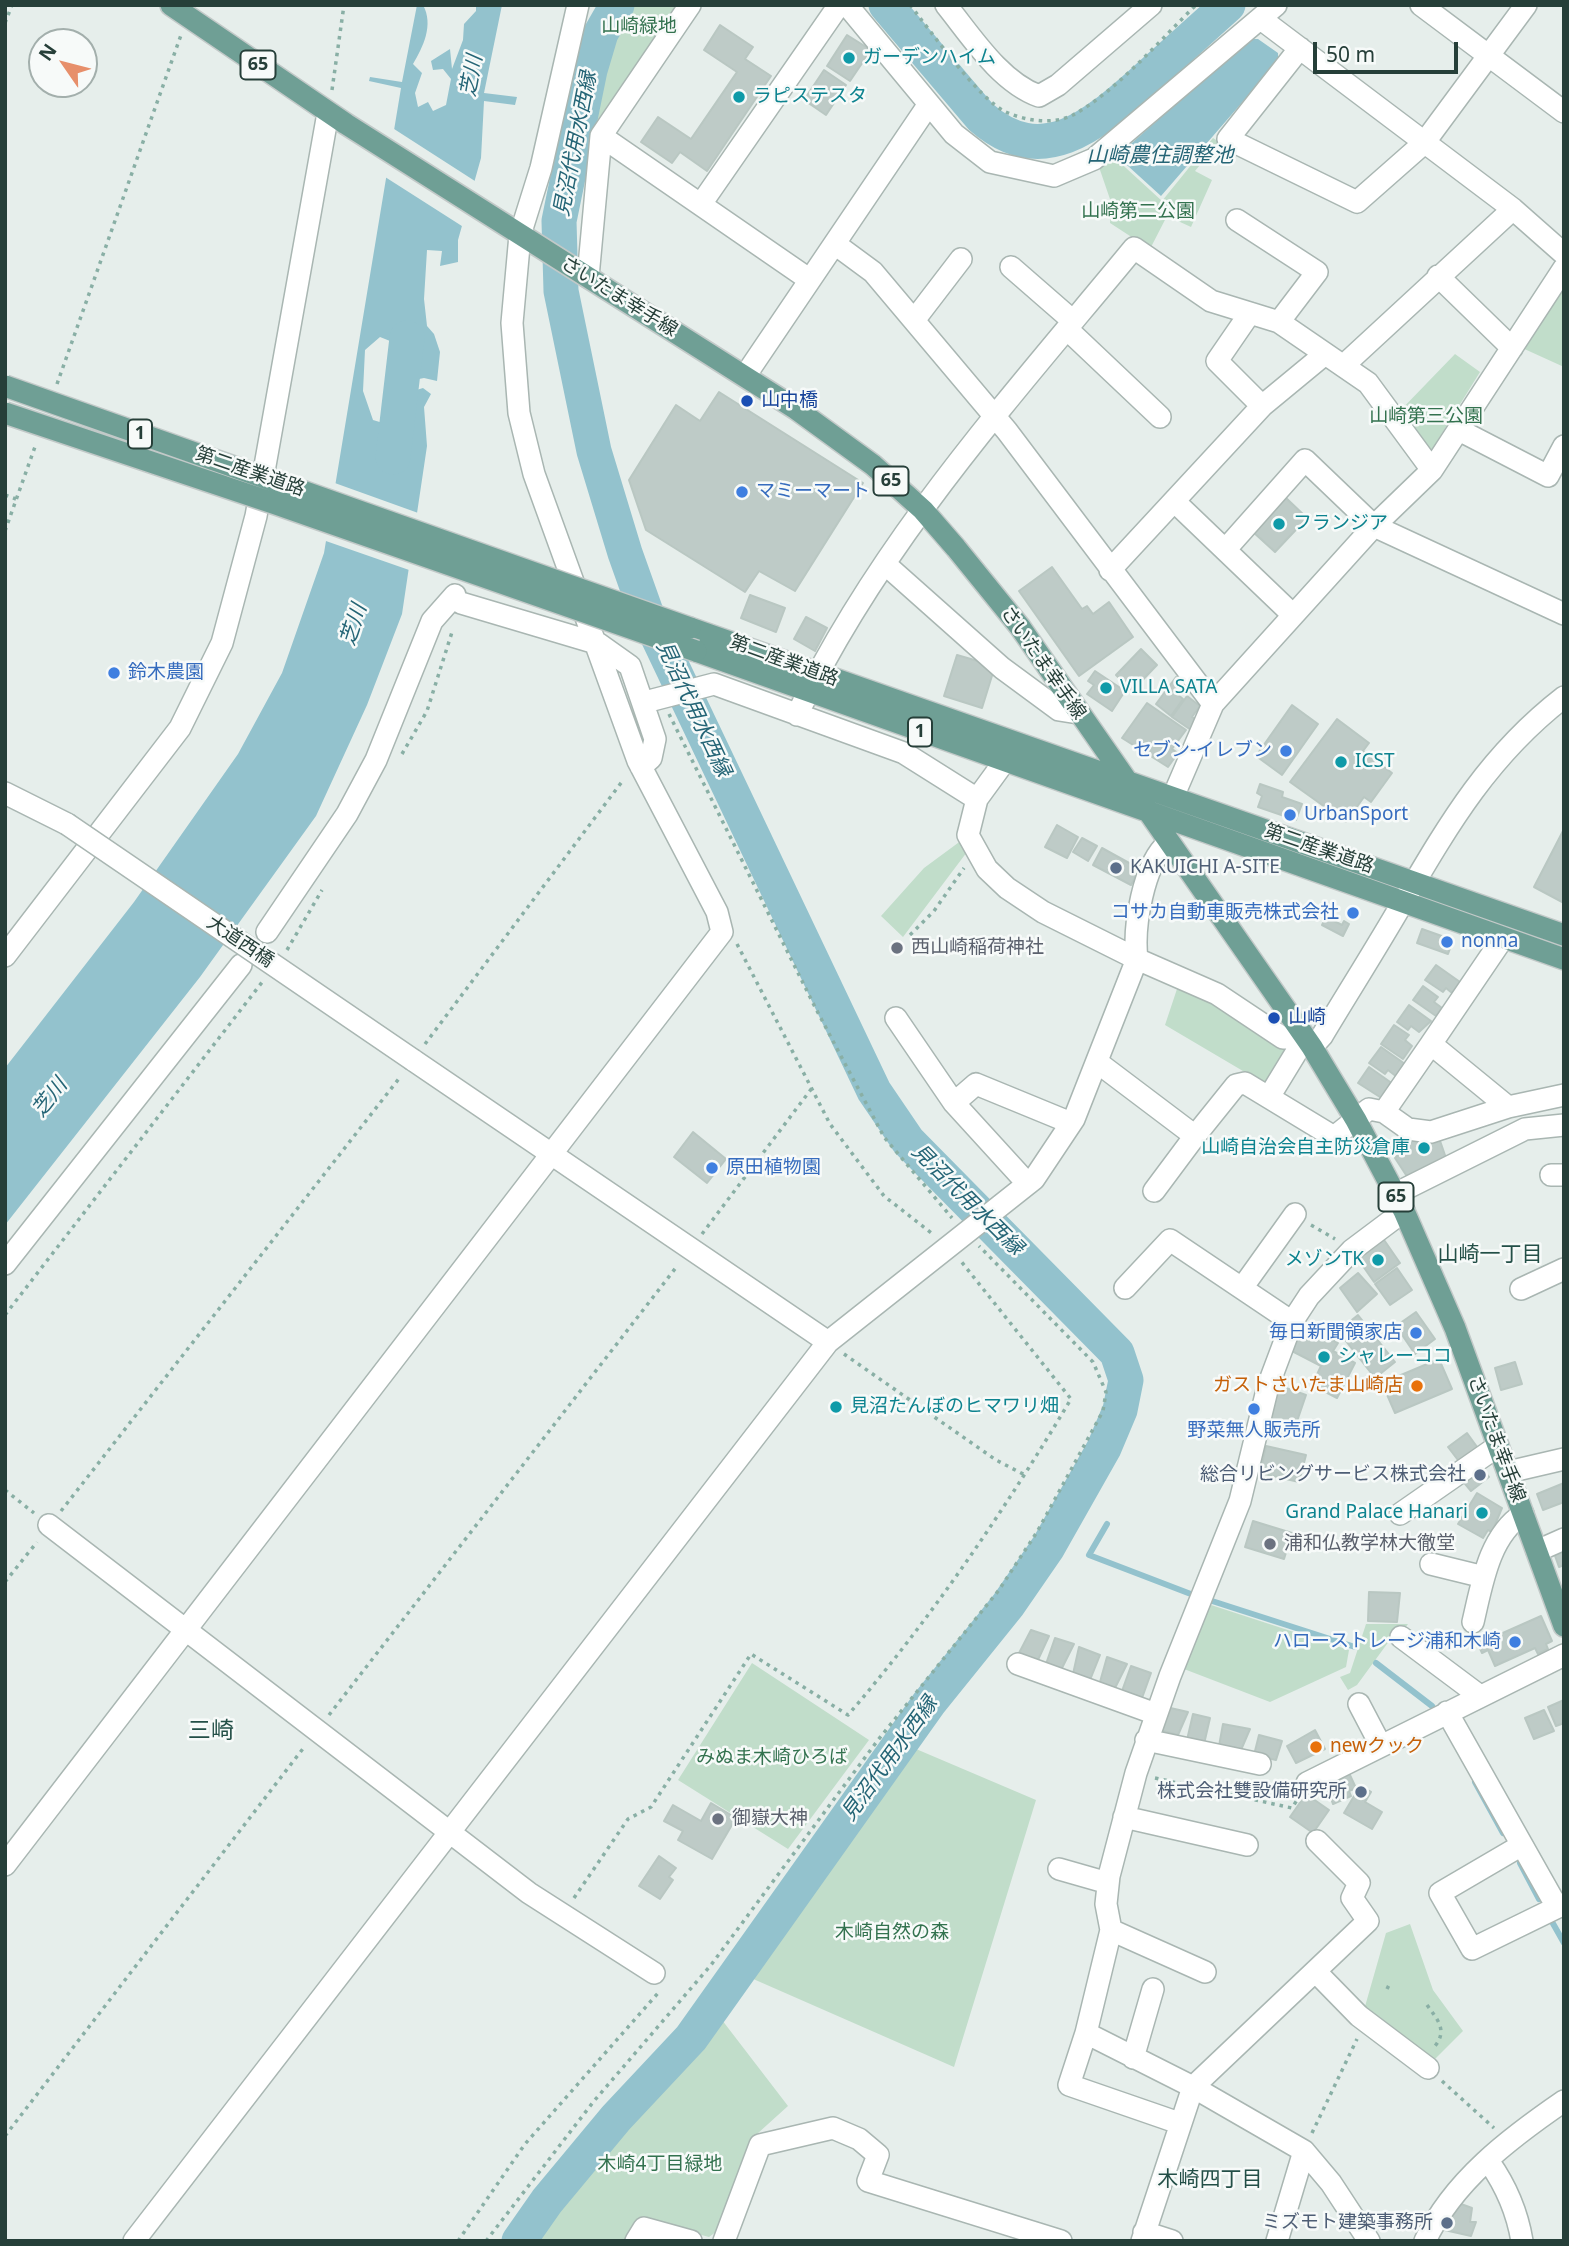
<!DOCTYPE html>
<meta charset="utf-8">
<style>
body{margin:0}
#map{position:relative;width:1569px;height:2246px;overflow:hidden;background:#e6eeeb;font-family:"Noto Sans",sans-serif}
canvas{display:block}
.frame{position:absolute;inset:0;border:7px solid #263f39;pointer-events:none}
.north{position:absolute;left:28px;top:28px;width:70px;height:70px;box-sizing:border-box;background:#f7faf9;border:2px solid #a3afac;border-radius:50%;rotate:305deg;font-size:19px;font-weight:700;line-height:28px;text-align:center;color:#263f39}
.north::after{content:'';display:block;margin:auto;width:24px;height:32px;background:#e78f6b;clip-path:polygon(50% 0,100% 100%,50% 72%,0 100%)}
.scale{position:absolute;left:1313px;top:42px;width:145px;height:32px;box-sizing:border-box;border:4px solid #263f39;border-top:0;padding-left:9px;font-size:21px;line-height:24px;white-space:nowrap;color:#263f39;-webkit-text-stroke:5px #f7faf9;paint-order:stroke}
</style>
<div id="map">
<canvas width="1569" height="2246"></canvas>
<div class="frame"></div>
<div class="north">N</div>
<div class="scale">50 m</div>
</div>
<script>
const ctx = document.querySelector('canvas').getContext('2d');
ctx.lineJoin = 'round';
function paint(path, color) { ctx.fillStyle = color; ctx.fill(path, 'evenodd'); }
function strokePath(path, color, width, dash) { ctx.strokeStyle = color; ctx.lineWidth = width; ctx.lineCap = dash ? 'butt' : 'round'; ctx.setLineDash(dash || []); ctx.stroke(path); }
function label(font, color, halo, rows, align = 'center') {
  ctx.font = font + ' "Noto Sans","Noto Sans JP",sans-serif'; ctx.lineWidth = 5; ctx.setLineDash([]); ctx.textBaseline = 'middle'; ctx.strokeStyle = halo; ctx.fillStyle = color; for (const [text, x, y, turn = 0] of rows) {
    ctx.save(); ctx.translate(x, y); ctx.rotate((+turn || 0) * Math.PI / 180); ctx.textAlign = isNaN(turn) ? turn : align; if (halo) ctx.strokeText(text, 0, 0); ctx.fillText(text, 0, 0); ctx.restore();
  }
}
paint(new Path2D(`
 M627,5h52l-87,125 -5,-2c10,-43 18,-85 40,-123z
 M1213,138l6,4 -24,29 17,9 -21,47 -24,-11 -17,33 -40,-26 2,-18 -13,-38 15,-10 48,44z
 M1564,279v88l-44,-20z
 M1455,354l25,18 -49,79 -8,-1 -26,-36z
 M962,840l5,12 -64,85 -22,-21 43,-48z
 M1179,983l35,15 74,53 -23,33 -100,-59z
 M1208,1604l141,46 -3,17 -76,35 -86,-33z
 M1366,1624h42l-9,12 -4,-3 -38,52 -9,5 -8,-13 10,-4z
 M752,1663l117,77 -81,109 -110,-69z
 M909,1746l127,54 -82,267 -203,-89 -29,42 66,86 -31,28 -37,95 -11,8 -71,-19 -14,23h-98l60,-81 118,-127 126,-182z
 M1410,1924l23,66 30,41 -30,30 -69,-51 22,-77z`), '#c1ddca');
paint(new Path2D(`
 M417,5h6c11,20 0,42 -10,59l9,9 -7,20 3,14 10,-5 5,9 13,-6 5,-26 -8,-10 -10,1 -2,-9 19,-12 2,20 11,-29 1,-16 12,-13v-6h26l-18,88 33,4 -2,8 -31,-4 -3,57 -23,82v22l-18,4 2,-15 -15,-1 -3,49 3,27 7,8 6,18 -3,29 -13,-3 -10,2 -4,12 13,-4 8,6 -7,13 3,39 -25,168 -35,91 -51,111 -116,161 -195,248v-157l129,-166 104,-148 44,-81 42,-120 77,-465 -32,-7 1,-4 32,5zM380,337l10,4 8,9 6,59 -12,3 -9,11 -10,-3 -10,-29 2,-41z
 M1250,39h8l20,14v8l-117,135 -44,-40z`), '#93c2cd');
paint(new Path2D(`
 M391,127l87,56 -13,45 -83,-53z
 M332,482l89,32 -9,57 -89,-31z`), '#e6eeeb');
strokePath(new Path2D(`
 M1107,1524l-18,31 107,41
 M1209,1600l146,47
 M1376,1663l56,43
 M1475,1782l28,51
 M1520,1863l19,36
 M1551,1920l13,23`), '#93c2cd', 6);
strokePath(new Path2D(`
 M886,5l95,112c64,56 117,4 167,-40 27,-24 53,-48 80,-72
 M393,457l14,-119
 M519,2241l28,-40 69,-83 75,-80 238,-335 79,-98 40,-58 56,-99 16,-38 6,-30 -9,-27 -209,-212 -34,-50 -228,-479 -21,-59 -31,-102 -33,-160 -2,-70 31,-151 11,-37 16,-28`), '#93c2cd', 35);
const building = new Path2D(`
 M720,25l33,22 -8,12 26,17 -64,95 -27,-19 -8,11 -31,-21 17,-25 33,22 46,-67 -33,-22z
 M847,35l24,15 -21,31 -23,-15z
 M824,70l22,15 -20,30 -22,-15z
 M719,392l144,91 -68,108 -36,-20 -14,21 -99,-62 -17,-50 47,-75 24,16z
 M1284,496l23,22 -32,34 -23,-21z
 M1052,567l30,42 5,-3 6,8 16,-12 24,35 -54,39 -60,-85z
 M750,595l35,13 -9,24 -35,-14z
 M806,617l21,11 -12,23 -21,-12z
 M1141,649l16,16 -25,26 -16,-16z
 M957,655l38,11 -13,42 -38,-12z
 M1095,671l30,20 -13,20 -25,-17 7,-9 -6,-4z
 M1176,677l9,6 -8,11 6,5 -12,17 -15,-12z
 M1187,696l13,10 -8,11 6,4 -7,9 -19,-13z
 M1147,703l39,27 -14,19 6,4 -10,14 -46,-29z
 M1292,705l26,19 -36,51 -26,-19z
 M1337,719l32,24 -6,8 29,22 -21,29 -7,-5 -18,25 -56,-40z
 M1260,784l23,8 -1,5 20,7 -6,16 -38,-13 4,-11 -5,-3z
 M1057,825l21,12 -11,21 -22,-11z
 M1564,829v74l-30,-16z
 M1082,838l15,8 -9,15 -15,-9z
 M1102,848l38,21 -9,16 -38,-20z
 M1326,917l16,8 2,-4 5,3 -6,12 -21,-11z
 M1422,929l31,11 -5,14 -31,-11z
 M1436,965l24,17 -8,11 -6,-5 -3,4 -18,-12z
 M1423,986l15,11 -4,5 8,6 -6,8 -23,-16z
 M1409,1005l22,16 -12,11 -8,-6 -3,4 -11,-8z
 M1394,1025l15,10 -4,5 7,6 -9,13 -22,-15z
 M1381,1047l24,17 -8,13 -9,-7 -3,4 -16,-11z
 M1369,1067l24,17 -10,15 -25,-16z
 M693,1132l33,27 -19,24 -33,-26z
 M1438,1135l9,26 -39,17 -13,-20 20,-20z
 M1382,1237l18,26 -26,19 -18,-26z
 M1397,1268l15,22 -22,15 -15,-21z
 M1358,1273l19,21 -20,18 -17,-24z
 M1416,1312l19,27 -20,15 -19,-28z
 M1358,1315l37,47 -20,16 -37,-47z
 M1303,1325l35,18 -5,8 22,12 -18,35 -25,-13 9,-19 -31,-16z
 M1439,1359l13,30 -57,24 -13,-30z
 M1515,1362l7,22 -21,6 -6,-22z
 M1286,1388l20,7 -13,38 -25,-9 6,-32 10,3z
 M1467,1433l13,18 -19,13 -13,-17z
 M1266,1446l40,9 -7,27 -39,-9z
 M1479,1465l10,12 -18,14 -10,-12z
 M1564,1483v19l-21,8 -6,-16z
 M1477,1493l25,15 -10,24 -4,-2 -5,8 -25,-14z
 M1253,1521l39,12 -8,26 -39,-12z
 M1564,1549v16l-5,2 -5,-14z
 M1369,1592l31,1 -3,29 -29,-1z
 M1541,1616l11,25 -6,3 2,5 -10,5 -3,-6 -40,18 -7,-16 -6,3 -4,-9z
 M1031,1630l18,6 -12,26 -19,-7z
 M1055,1638l19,6 -13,26 -15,-6z
 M1079,1647l21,8 -10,25 -17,-6z
 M1107,1657l20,7 -13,26 -14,-8z
 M1131,1666l20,7 -9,25 -20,-7z
 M1564,1700v23l-8,3 -8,-19z
 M1166,1707l22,5 -10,23 -18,-5z
 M1544,1710l10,21 -20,8 -9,-21z
 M1193,1714l17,4 -6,26 -17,-4z
 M1223,1724l27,5 -9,21 -22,-4z
 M1315,1730l10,19 -29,14 -9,-17z
 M1259,1735l23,6 -6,19 -22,-5z
 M1349,1773l7,15 -7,3 2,5 -18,8 -7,-18z
 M1360,1786l11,6 -6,10 17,10 -10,17 -28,-16z
 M1306,1794l23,16 -16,23 -23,-16z
 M711,1803l25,15 -24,41 -34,-19 5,-9 -19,-10 9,-16 28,16z
 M659,1856l17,12 -7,9 4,3 -13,19 -21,-13z
 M1461,2204l11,4 -2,14h6l-5,14 -31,-7z`);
paint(building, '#becbc7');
strokePath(building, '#b9c7c2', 2);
const minor = new Path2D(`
 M847,5l107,129 36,28 64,14 40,-17 182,-154
 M946,5c25,31 54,77 93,91l19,-11 93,-80
 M1421,5l143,107
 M1261,19l252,190 51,45
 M1300,48l-72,91 129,63 67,-59 102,-138
 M601,136l209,144
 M701,204l138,-199
 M1237,220l80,52 -38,50
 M835,244l38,28 134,159 206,273
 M1011,267l62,54
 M1438,276l74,72
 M588,277l13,-141 89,-131
 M1250,313l-33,48 45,45
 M915,319l46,-60
 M1067,329l93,88
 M1343,366l170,-157
 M745,376l184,-272
 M1459,430l89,46 16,-30
 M1174,501l118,113
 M1225,550l80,-90 69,66 190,88
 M885,564l117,104 57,42 19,3
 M1110,570l152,-164 63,-52
 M461,603l138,41 31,22 25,73 -4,19 -10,9
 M645,702l69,-18 190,69 73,46 -9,36 19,34 20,19 36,24 94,47 80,35 66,44h22
 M797,715c83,-174 216,-320 337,-467l77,53 68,21 89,61 64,87
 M5,793l62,31
 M1173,797l40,-93 161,-178 58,-56 132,-202
 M977,799l27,-37
 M267,932l80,-118 29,-54 56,-139 23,-26
 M1503,938l-72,106 77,63
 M5,956l175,-228 42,-85 34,-127 72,-403
 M896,1018l58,85 73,80
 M1312,1047l10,-11c27,-45 55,-89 81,-134 47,-80 86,-147 161,-205
 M413,1060l415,282
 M1097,1062l98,74 41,-51 9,-2 89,54 35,-28 15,3 24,17 23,3 77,-25 56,-12
 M1269,1097l36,-59
 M954,1103l22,-19 95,39
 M1384,1112l47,-68
 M1551,1175h13
 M1154,1191l41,-55
 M1395,1194l130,-65 39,-4
 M5,1264l236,-299
 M1125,1288l45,-48 122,82
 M1242,1288l53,-74
 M1521,1289l43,-20
 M1508,1472l56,-13
 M1400,1514l98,-68
 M49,1525l480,368 125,80
 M1537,1551l27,-12
 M1431,1564l53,13
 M1473,1622c9,-38 16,-86 50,-108
 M1401,1637l79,59
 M1018,1664l138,50
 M1359,1704l22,42
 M1447,1712l110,195
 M1146,1740l114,24
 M1307,1783l257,-128
 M1124,1817l123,28
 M1522,1845l-82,48 32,56 92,-45
 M5,1865l717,-933 -5,-20 -79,-151 -104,-287 -15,-61 -7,-90 8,-88 21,-67 37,-163
 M1059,1869l49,14
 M1111,1930l94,42
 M1316,1972l43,44 69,52
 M1086,2033l-17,52 110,38
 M1133,2058l20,-69
 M1489,2162c17,24 28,49 33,79
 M1144,2232l28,9
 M134,2241l694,-899 206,-163 40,-60 63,-160c-4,-31 6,-95 31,-116
 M636,2241l8,-13 47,13
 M724,2241l36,-96 73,-17 26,11 19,16 -10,26 193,60
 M1142,2241l51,-154 175,-166 -16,-23 7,-15 -42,-42
 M1277,2241l27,-90
 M1369,2241l-38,-58 -27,-32 -111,-64 -107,-54 25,-103 -5,-26 3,-28 27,-103 34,-97 70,-175 28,-115 24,-64 17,-26 43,-46 52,-39
 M1425,2241c28,-60 85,-103 139,-140`);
const major = new Path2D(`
 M171,5l175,119 450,285 77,56 50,45 33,38 64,79 292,420 44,73 48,91 51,117 109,298
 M690,628l874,307
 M696,651l868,308`);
strokePath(minor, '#a9b6b2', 24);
strokePath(major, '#c2c9c8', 24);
strokePath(new Path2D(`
 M910,5c20,25 69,95 96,107 20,9 47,13 67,3 44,-24 87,-75 123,-110
 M5,23l7,-18
 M332,90l12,-85
 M57,384l124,-349
 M5,495l11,4
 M5,531l31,-87
 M669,714l147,295 68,128 68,81
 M402,754l25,-43 26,-82
 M910,935l24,-24 30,-43
 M737,944l93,180 54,72 50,39
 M287,950l35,-60
 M425,1044l199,-265
 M1311,1225l24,14
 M702,1234l110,-146
 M5,1315l258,-334
 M844,1354l152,106 29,15
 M5,1490l29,23
 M61,1511l340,-435
 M5,1582l32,-40
 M329,1715l349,-450
 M1155,1778l137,30 5,-8
 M574,1898l54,-79 23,-12 100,-153 97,61c83,-96 158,-207 223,-316l-111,-139
 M1387,1989l3,-6
 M1427,2005c10,14 21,25 8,41
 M1442,2081l52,47
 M1312,2133l45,-94
 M5,2136l300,-390
 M458,2241l67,-97 134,-152
 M486,2241l108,-140 117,-136 167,-225 121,-150 38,-58 66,-121 3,-19 -13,-30 -114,-116`), '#89afa5', 3.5, [3.5, 5]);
strokePath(minor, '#fff', 21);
strokePath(major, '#6f9f95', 21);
const minorBridge = new Path2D(`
 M67,824l346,236`);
const majorBridge = new Path2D(`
 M5,386l685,242
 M5,413l271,91 420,147`);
strokePath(minorBridge, '#a9b6b2', 24, []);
strokePath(majorBridge, '#c2c9c8', 24, []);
strokePath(minorBridge, '#fff', 21);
strokePath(majorBridge, '#6f9f95', 21);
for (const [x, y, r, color] of [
 [849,58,7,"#0f9aa8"],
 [739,97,7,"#0f9aa8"],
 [747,401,7,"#1a4fb4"],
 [742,492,7,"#3f7fe0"],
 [1279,524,7,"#0f9aa8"],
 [114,673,7,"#3f7fe0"],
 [1106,688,7,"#0f9aa8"],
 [1286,751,7,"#3f7fe0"],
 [1341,762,7,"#0f9aa8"],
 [1290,815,7,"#3f7fe0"],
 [1116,868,7,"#5c6f8a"],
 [1353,913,7,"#3f7fe0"],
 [1447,942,7,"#3f7fe0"],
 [897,948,7,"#6b7280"],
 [1274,1018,7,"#1a4fb4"],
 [1424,1148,7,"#0f9aa8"],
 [712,1168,7,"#3f7fe0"],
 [1378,1260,7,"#0f9aa8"],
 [1416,1333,7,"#3f7fe0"],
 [1324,1357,7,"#0f9aa8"],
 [1417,1386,7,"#e8710a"],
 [836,1407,7,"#0f9aa8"],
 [1254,1409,7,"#3f7fe0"],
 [1480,1475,7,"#5c6f8a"],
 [1482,1513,7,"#0f9aa8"],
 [1270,1544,7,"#6b7280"],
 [1515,1642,7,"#3f7fe0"],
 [1316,1747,7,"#e8710a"],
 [1361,1792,7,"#5c6f8a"],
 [718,1819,7,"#6b7280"],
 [1447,2223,7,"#5c6f8a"]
]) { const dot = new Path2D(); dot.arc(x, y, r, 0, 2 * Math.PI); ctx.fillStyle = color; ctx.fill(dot); strokePath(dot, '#f7faf9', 2.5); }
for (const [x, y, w] of [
 [258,65,35],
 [140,434,24],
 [891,481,35],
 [920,732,24],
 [1396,1197,35]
]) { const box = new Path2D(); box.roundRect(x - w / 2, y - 14.5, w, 29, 5); ctx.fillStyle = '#f7faf9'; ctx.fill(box); strokePath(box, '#263f39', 2); }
label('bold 18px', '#263f39', null, [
 ["65",258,65],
 ["1",140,434],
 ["65",891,481],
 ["1",920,732],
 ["65",1396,1197]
]);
label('19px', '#33724f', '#f7faf9', [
 ["山崎緑地",639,27],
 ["山崎第二公園",1138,212],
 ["山崎第三公園",1426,417],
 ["みぬま木崎ひろば",772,1758],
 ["木崎自然の森",892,1933],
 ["木崎4丁目緑地",660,2165]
]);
label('19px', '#0d838f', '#f7faf9', [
 ["ガーデンハイム",863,58],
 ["ラピステスタ",753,97],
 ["フランジア",1293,524],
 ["VILLA SATA",1120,688],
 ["ICST",1355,762],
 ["山崎自治会自主防災倉庫",1410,1148,"right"],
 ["メゾンTK",1364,1260,"right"],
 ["シャレーココ",1338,1357],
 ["見沼たんぼのヒマワリ畑",850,1407],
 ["Grand Palace Hanari",1468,1513,"right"]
], 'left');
label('19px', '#263f39', '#f7faf9', [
 ["さいたま幸手線",619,297,32],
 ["第二産業道路",250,472,19],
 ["第二産業道路",784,661,20],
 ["さいたま幸手線",1043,663,55],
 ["第二産業道路",1319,849,19],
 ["大道西橋",240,942,34],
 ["さいたま幸手線",1496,1439,70]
]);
label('19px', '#164399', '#f7faf9', [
 ["山中橋",761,401],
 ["山崎",1288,1018]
], 'left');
label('19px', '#366cbe', '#f7faf9', [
 ["マミーマート",756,492],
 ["鈴木農園",128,673],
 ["セブン-イレブン",1272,751,"right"],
 ["UrbanSport",1304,815],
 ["コサカ自動車販売株式会社",1339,913,"right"],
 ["nonna",1461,942],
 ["原田植物園",726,1168],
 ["毎日新聞領家店",1402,1333,"right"],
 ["野菜無人販売所",1254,1431,"center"],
 ["ハローストレージ浦和木崎",1501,1642,"right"]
], 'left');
label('19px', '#4e5e75', '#f7faf9', [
 ["KAKUICHI A-SITE",1130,868,"left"],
 ["総合リビングサービス株式会社",1466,1475],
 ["株式会社雙設備研究所",1347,1792],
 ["ミズモト建築事務所",1433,2223]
], 'right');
label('19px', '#5b616d', '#f7faf9', [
 ["西山崎稲荷神社",911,948],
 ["浦和仏教学林大徹堂",1284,1544],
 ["御嶽大神",732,1819]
], 'left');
label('19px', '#c56008', '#f7faf9', [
 ["ガストさいたま山崎店",1403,1386],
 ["newクック",1330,1747,"left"]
], 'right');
label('italic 21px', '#256576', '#f7faf9', [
 ["芝川",472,76,-80],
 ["見沼代用水西縁",576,144,-79],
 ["山崎農住調整池",1160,156],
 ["芝川",354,625,-72],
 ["見沼代用水西縁",693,709,65],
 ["芝川",50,1098,-52],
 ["見沼代用水西縁",967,1200,45],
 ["見沼代用水西縁",890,1759,-54]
]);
label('21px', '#234f47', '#f7faf9', [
 ["山崎一丁目",1490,1255],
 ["木崎四丁目",1210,2180]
]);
label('23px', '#234f47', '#f7faf9', [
 ["三崎",211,1731]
]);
</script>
